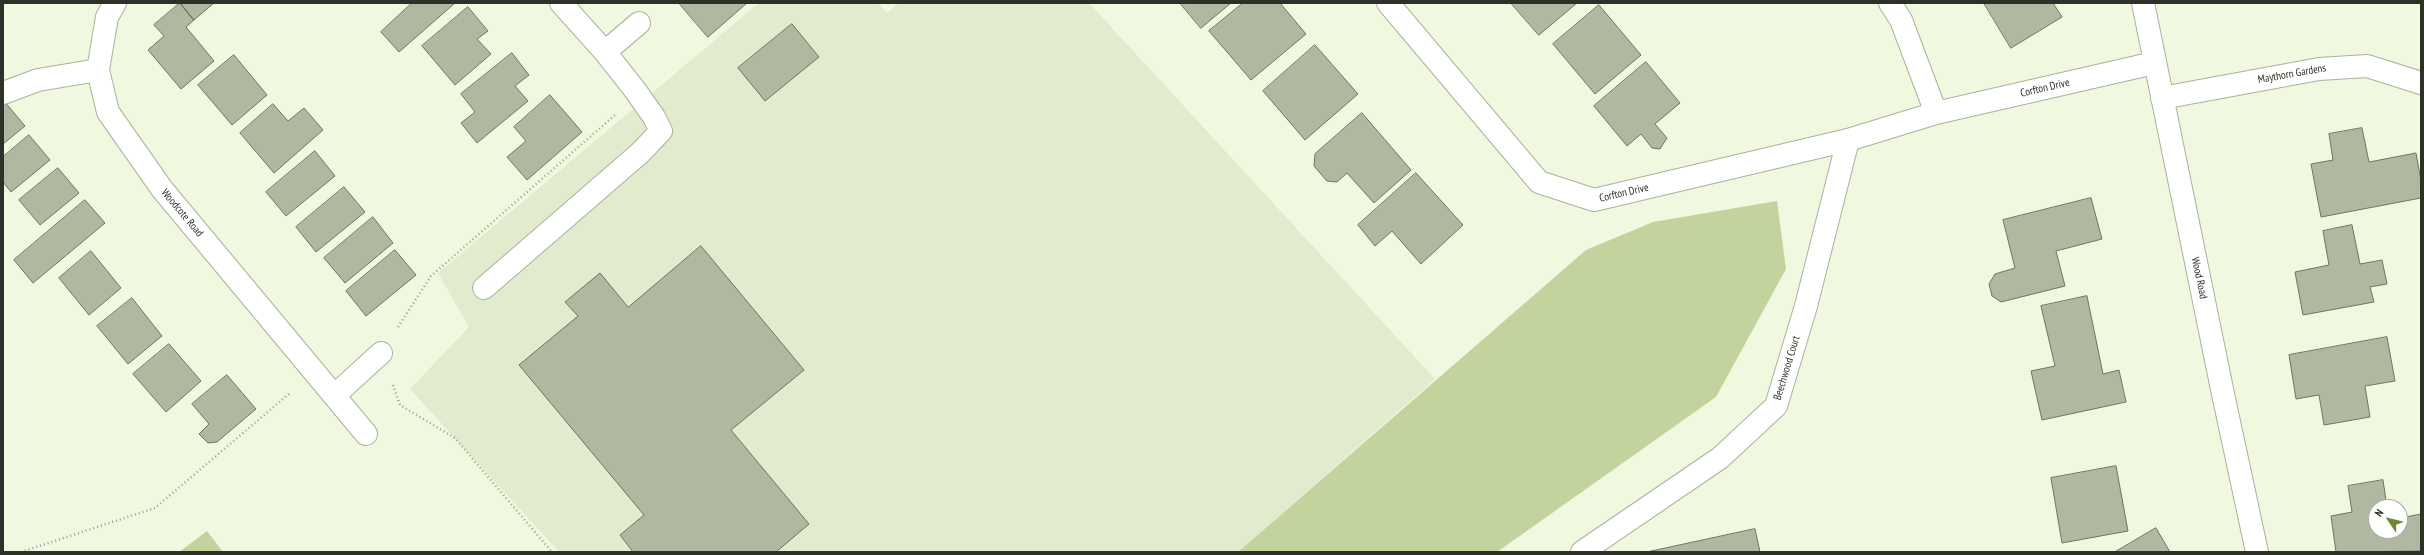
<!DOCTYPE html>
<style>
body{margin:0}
#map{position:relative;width:2424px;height:555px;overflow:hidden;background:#f0f8e0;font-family:"PT Sans Narrow",sans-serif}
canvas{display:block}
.frame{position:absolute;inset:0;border:4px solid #2e3128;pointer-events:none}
.north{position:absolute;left:2368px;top:499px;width:40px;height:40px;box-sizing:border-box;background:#fff;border:1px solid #abada9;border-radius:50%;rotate:305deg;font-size:11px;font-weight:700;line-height:16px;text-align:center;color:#2e3128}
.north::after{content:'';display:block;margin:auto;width:14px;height:18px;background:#718536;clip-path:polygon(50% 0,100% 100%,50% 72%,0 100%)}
</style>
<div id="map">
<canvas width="2424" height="555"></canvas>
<div class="frame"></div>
<div class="north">N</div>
</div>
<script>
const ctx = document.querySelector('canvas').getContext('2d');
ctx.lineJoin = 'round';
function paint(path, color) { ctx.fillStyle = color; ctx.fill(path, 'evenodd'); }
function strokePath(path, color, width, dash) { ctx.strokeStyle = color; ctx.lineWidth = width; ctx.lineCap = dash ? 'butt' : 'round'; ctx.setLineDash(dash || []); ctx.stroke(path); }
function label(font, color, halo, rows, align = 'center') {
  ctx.font = font + ' "PT Sans Narrow",sans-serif'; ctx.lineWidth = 4; ctx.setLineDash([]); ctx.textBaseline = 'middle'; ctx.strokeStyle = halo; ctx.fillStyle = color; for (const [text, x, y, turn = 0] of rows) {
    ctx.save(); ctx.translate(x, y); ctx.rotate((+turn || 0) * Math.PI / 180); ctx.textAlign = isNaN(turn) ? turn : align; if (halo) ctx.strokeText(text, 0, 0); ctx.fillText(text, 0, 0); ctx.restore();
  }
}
paint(new Path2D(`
 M759,3h119l9,10 12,-10h190l346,376 -197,173h-679l-149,-163 59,-62 -31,-54z`), '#e1ebce');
paint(new Path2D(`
 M1777,201l9,68 -70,128 -219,155h-259l348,-302 67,-28z
 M207,531l16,21h-44z`), '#c2d39d');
const building = new Path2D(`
 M180,3l14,17 -8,7 28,34 -33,28 -33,-39 16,-14 -10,-11z
 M180,3h34l-20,17z
 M412,3h43l-56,49 -18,-20z
 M679,3h68l-39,34z
 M1180,3h51l-30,25z
 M1243,3h37l26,31 -55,46 -42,-49z
 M1511,3h66l-38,32z
 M1984,3h69l9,14 -51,31z
 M1599,5l42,50 -46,39 -42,-50z
 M468,7l20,24 -11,8 14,15 -36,31 -33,-39z
 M792,24l27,33 -54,44 -27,-33z
 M1315,45l43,49 -53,46 -42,-49z
 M512,53l17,22 -14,11 13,15 -51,42 -16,-20 14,-11 -14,-18z
 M234,55l33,40 -35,30 -34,-40z
 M1646,62l34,41 -25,21 12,14 -7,11 -8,-1 -11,-14 -14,12 -33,-40z
 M550,95l32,37 -55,48 -20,-23 19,-16 -12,-14z
 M4,101l21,25 -22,18v-42z
 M273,104l15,17 16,-13 19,22 -49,43 -34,-40z
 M1362,113l49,57 -37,33 -27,-30 -10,9 -10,-1 -13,-15 1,-12z
 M2362,128l7,34 47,-9 5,28v17l-100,19 -10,-53 22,-4 -4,-26z
 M29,135l21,25 -39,32 -8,-10v-25z
 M315,151l20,25 -49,40 -20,-24z
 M58,168l21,25 -39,32 -21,-25z
 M1416,173l47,52 -42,39 -29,-33 -17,15 -17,-21z
 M344,187l21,25 -49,40 -20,-25z
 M2091,198l11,41 -46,12 9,35 -64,16 -9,-6 -3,-12 6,-10 20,-6 -12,-48z
 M85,200l20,23 -72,60 -19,-23z
 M373,217l20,26 -48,40 -21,-25z
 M2352,225l8,39 22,-4 5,24 -17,3 4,15 -71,13 -8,-43 34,-7 -6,-34z
 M701,246l103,124 -73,60 78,94 -33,28h-143l-13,-17 24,-20 -125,-150 59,-49 -13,-14 35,-29 28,34z
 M395,250l21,25 -50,41 -20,-25z
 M91,251l30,37 -32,27 -30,-37z
 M2087,296l16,78 16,-4 7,32 -84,18 -11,-49 24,-5 -14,-60z
 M132,298l30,38 -34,28 -31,-38z
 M2387,337l8,44 -30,5 5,31 -46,8 -5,-30 -23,4 -7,-44z
 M169,344l32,37 -35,31 -33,-38z
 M227,375l29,34 -39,33 -9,1 -9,-9 10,-10 -17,-20z
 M2116,466l12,65 -66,12 -11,-65z
 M2383,480l4,27h-11v24h24v-13l21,-4v37l-85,1 -5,-36 21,-4 -4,-26z
 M2156,528l14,24h-55z
 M1755,529l5,23h-113z`);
paint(building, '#b1b8a2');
strokePath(building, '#6e7460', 1);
const lane = new Path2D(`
 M3,93l35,-13 60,-10
 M484,288l156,-135 21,-22 -7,-14 -19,-27`);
const street = new Path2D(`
 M115,3l-8,14 -9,53 10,42 54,77 204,245
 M561,3l44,49 30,38
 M1388,3l151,179 55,18 254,-60 88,-27 218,-50
 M1890,3l11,17 35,93
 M605,52l34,-29
 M2162,98l157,-29 48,-3 54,17
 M335,395l46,-42
 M1582,552l138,-94 56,-52 30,-100 42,-166`);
const secondary = new Path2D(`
 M2143,3l80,391 34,158`);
strokePath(lane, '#abb29c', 24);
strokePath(street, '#abb29c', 24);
strokePath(secondary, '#abb29c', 24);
strokePath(new Path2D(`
 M398,327l33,-51 184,-161
 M393,385l7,20 55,33 97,114
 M21,552l134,-44 135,-115`), '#9aa08e', 2.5, [1, 3]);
strokePath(lane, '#fff', 22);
strokePath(street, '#fff', 22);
strokePath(secondary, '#fff', 22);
label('11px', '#2e3128', '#fff', [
 ["Maythorn Gardens",2292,74,-10],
 ["Corfton Drive",2045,88,-13],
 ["Corfton Drive",1624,193,-13],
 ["Woodcote Road",182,213,50],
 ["Wood Road",2199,278,78],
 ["Beechwood Court",1787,368,-73]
]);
</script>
